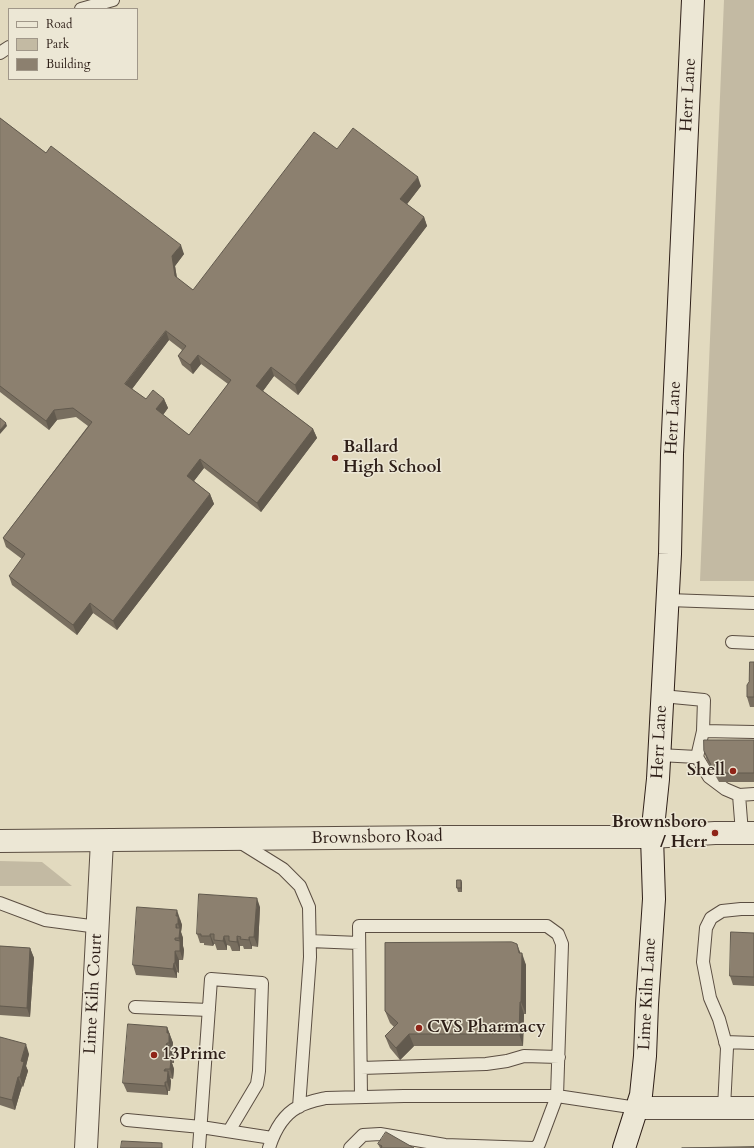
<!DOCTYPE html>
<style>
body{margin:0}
#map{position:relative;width:754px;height:1148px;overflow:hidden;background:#e2dabf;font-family:Cardo,serif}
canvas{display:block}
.legend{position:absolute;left:8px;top:8px;width:130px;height:72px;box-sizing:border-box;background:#ece7d5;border:1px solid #a09789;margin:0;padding:5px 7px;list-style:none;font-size:12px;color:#2e1f18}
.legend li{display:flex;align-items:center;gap:8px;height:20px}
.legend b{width:20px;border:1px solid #a09789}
</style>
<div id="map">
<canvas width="754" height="1148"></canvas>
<ul class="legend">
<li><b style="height:5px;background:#ece7d5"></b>Road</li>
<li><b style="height:11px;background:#c3baa3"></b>Park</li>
<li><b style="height:11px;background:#8c806f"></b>Building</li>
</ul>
</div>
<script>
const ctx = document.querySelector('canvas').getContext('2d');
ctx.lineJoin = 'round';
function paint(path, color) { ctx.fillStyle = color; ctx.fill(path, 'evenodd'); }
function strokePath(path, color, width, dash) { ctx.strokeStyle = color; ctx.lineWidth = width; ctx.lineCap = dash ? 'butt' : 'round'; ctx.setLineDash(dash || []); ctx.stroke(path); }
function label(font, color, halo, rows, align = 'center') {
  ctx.font = font + ' Cardo,serif'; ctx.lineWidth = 3; ctx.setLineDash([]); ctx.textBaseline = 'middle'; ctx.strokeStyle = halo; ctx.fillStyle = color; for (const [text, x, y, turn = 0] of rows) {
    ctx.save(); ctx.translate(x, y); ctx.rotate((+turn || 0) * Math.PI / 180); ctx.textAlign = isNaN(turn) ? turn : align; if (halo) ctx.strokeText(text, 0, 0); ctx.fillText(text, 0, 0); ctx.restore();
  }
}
paint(new Path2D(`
 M724,0h30v581h-54z
 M0,861l42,1 30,24h-72z`), '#c3baa3');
const service = new Path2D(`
 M81,9l32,-9
 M0,53l9,-6
 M668,600l86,3
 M732,642l22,1
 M703,731l51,1
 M659,755l38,2 6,-26 1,-31 -42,-4
 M697,757l12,20 16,12 14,6
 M742,833l-3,-38 15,-1
 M238,841l45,28 17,17 9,21 1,50 -11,150
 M0,903l45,17 53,7
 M310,941l49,2
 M135,1007l74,3
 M725,1042l29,1
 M361,1068l125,-4 21,-3 17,-5 35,1
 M361,1097l-2,-171h188l11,8 4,10 -5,152 -18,48 -4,4
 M724,1108l3,-60 -8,-29 -9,-21 -7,-36 3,-34 5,-10 11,-7 19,-2h13
 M127,1120l74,7 71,11
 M199,1148l12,-169 51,4 -3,88 -2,13 -28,47
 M269,1148c5,-16 14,-33 29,-41 8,-5 19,-7 28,-9l78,-2h153l80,12
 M350,1148l13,-13 17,-1 65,11 88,3`);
const minor = new Path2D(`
 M637,1108h117
 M86,1148l16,-307`);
const tertiary = new Path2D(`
 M0,841l447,-4h205l63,-4h39`);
const secondary = new Path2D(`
 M624,1148l17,-53 4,-39 2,-52 7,-105 -2,-62 6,-58 12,-225 2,-100 21,-454`);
strokePath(service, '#5b4e42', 14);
strokePath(minor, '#5b4e42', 24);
strokePath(tertiary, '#5b4e42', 24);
strokePath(secondary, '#2e1f18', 24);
strokePath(service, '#ece7d5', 12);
strokePath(minor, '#ece7d5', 22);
strokePath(tertiary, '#ece7d5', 22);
strokePath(secondary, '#ece7d5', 22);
paint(new Path2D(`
 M0,118l46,35 138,101 -9,12 2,12 16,12 144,-141 84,37 -14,18 17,13 3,9 -129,169 -24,-19 -11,15 50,38 4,9 -56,74 -57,-44 -10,13 16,13 4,10 -97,126 -24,-17 -16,22 -65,-50 -3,-9 13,-17 -16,-12 -3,-9 85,-112 -12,-9 -19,3 -8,10 -49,-38zM169,340l13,10 -4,6 4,9 11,9 8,-10 27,20 -39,51 -26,-20 5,-7 -4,-9h-18l-14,-10z
 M754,662v45h-4l-3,-10z
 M754,740v42h-35l-12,-21 -3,-10z
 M461,880l1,3v9h-4l-1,-4z
 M260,907l-2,40 -6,-1v3h-8l-1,-3h-3v5h-8l-2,-5 -3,-1v5h-10l-2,-6h-1l-1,2 -9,-1v-2h-4l-3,-9z
 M180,919l2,6 -1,7 2,6v8l1,4 -1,10h-4v13l-2,-1v6l-41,-3 -3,-10z
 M754,933v53l-21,-1 -3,-9z
 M0,946l30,2 4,10 -4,59 -30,-2z
 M520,953l6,12v49h-2l-1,32h-109l-14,14 -10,-12 -5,-12 9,-9 -4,-4 -5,-12z
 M167,1027l6,16 -1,7 2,5v8h-2l2,6 -1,10 -3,-1 1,3 -1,10h-2v4l-41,-3 -4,-9z
 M0,1037l29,17 -3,12 2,5 -5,16 -1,-1 -7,24 -15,-5z
 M378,1144l36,4h-34z`), '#786e5f');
paint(new Path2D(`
 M418,177l3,9 -17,22 -4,-9z
 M424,217l3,9 -129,169 -3,-10z
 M181,245l3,9 -9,12 3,19 -3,-9 -3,-20z
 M166,331l3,9 -40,53 -4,-9z
 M198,355l3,9 -8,10 -3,-9z
 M271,367l3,9 -14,19 -4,-9z
 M164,399l4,9 -8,11 -4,-10z
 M54,410l3,10 -8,10 -3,-9z
 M6,423l1,3 -7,8v-4z
 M313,429l4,9 -56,74 -4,-9z
 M200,459l4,9 -14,18 -3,-10z
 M210,494l4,10 -97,126 -4,-9z
 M90,603l3,10 -16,22 -4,-10z
 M461,880l1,3v9l-1,-4z
 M257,898l3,9 -2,40 -4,-10z
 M177,910l5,15 -1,7 2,6v8l1,4 -1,10 -3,-9v-9l-4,-14v-4l3,9 1,-3 -2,-6 -2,-8z
 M210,934l4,10 -1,2 -3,-10z
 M224,936l3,9v5l-4,-9z
 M237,936l3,10v5l-3,-9z
 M249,937l3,9v3l-3,-9z
 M517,944l5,13v-4l4,12v49l-5,-12 -2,-49z
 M30,948l4,10 -4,59 -3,-9z
 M175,951l4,9v13l-4,-10z
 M174,963l3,9v6l-4,-9z
 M520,1002l4,12 -1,32 -4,-12z
 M167,1027l6,16 -1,7 2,5v8l-4,-10v2l-4,-10 1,-2 3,10 1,-5 -2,-5 -2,-10z
 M409,1034l5,12 -14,14 -4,-12z
 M26,1044l3,10 -3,12 2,5 -5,16 -3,-10 1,-16z
 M166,1054l3,9 -4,-4z
 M171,1060l3,9 -1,10 -3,-10z
 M165,1069l2,7 1,-5 3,10 -1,10 -3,-9 -3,-11z
 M18,1077l4,9 -7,24 -3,-10z
 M165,1082l3,9v4l-3,-9z`), '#625a4e');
const building = new Path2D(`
 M0,118l46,35 5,-7 130,99 -9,11 3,20 18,14 121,-158 23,17 16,-21 65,49 -18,22 24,18 -129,168 -24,-18 -15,19 57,43 -56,74 -57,-44 -13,17 23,18 -97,127 -23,-18 -17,22 -64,-49 16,-22 -22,-16 89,-116 -19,-14 -19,2 -8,11 -46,-35zM166,331l20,15 -8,10 12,9 8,-10 33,25 -42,55 -33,-26 8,-10 -11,-9 -7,9 -21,-15z
 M0,418l6,5 -6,7z
 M750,662h4v35h-7v-12l2,-3z
 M704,740h50v33h-39l-11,-22z
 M457,880h4v8h-4z
 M199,894l58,4 -3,39h-5v3l-9,-1 1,-2 -4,-1v6l-8,-1v-5h-5l-1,5 -9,-1v-6h-4v2h-9v-2h-4z
 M137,907l40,3 -1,6h2v8h-2v4h4l-1,10h-4v2l5,1v10h-5v12h-1l-1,6 -40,-4z
 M731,932l23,1v44l-24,-1z
 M512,942l5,2 2,9h3l-1,49h-1l-1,32h-110l-13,14 -11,-12 13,-13 -13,-12v-68z
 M0,946l30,2 -3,60 -27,-2z
 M128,1024l39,3v6h2v10h-2l-1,2 5,1 -1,8h-4l-1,5 6,1 -1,9h-5l-1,2h4l-1,11h-2v4l-42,-3z
 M0,1037l26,7 -5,17 3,1 -4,15h-2l-6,23 -12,-3z
 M386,1132l28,16h-33l1,-2 -4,-2z
 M122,1141l40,2v5h-41z
 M754,1147v1h-72z`);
paint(building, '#8c806f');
strokePath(building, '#625a4e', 1);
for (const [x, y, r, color] of [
 [335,458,4,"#8f2418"],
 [733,771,4,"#8f2418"],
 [715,833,4,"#8f2418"],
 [419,1028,4,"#8f2418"],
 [154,1055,4,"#8f2418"]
]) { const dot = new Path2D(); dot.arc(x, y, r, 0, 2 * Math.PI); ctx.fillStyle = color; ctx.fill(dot); strokePath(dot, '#ece7d5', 1.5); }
label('17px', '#2e1f18', '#ece7d5', [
 ["Herr Lane",689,95,-87],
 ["Herr Lane",674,418,-87],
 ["Herr Lane",660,742,-87],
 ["Brownsboro Road",377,838,-1],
 ["Lime Kiln Court",94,994,-87],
 ["Lime Kiln Lane",648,994,-87]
]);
label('bold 17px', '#2e1f18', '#ece7d5', [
 ["Ballard",343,448],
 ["High School",343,468],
 ["Shell",725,771,"right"],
 ["Brownsboro",707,823,"right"],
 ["/ Herr",707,843,"right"],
 ["CVS Pharmacy",427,1028],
 ["13Prime",162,1055]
], 'left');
</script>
